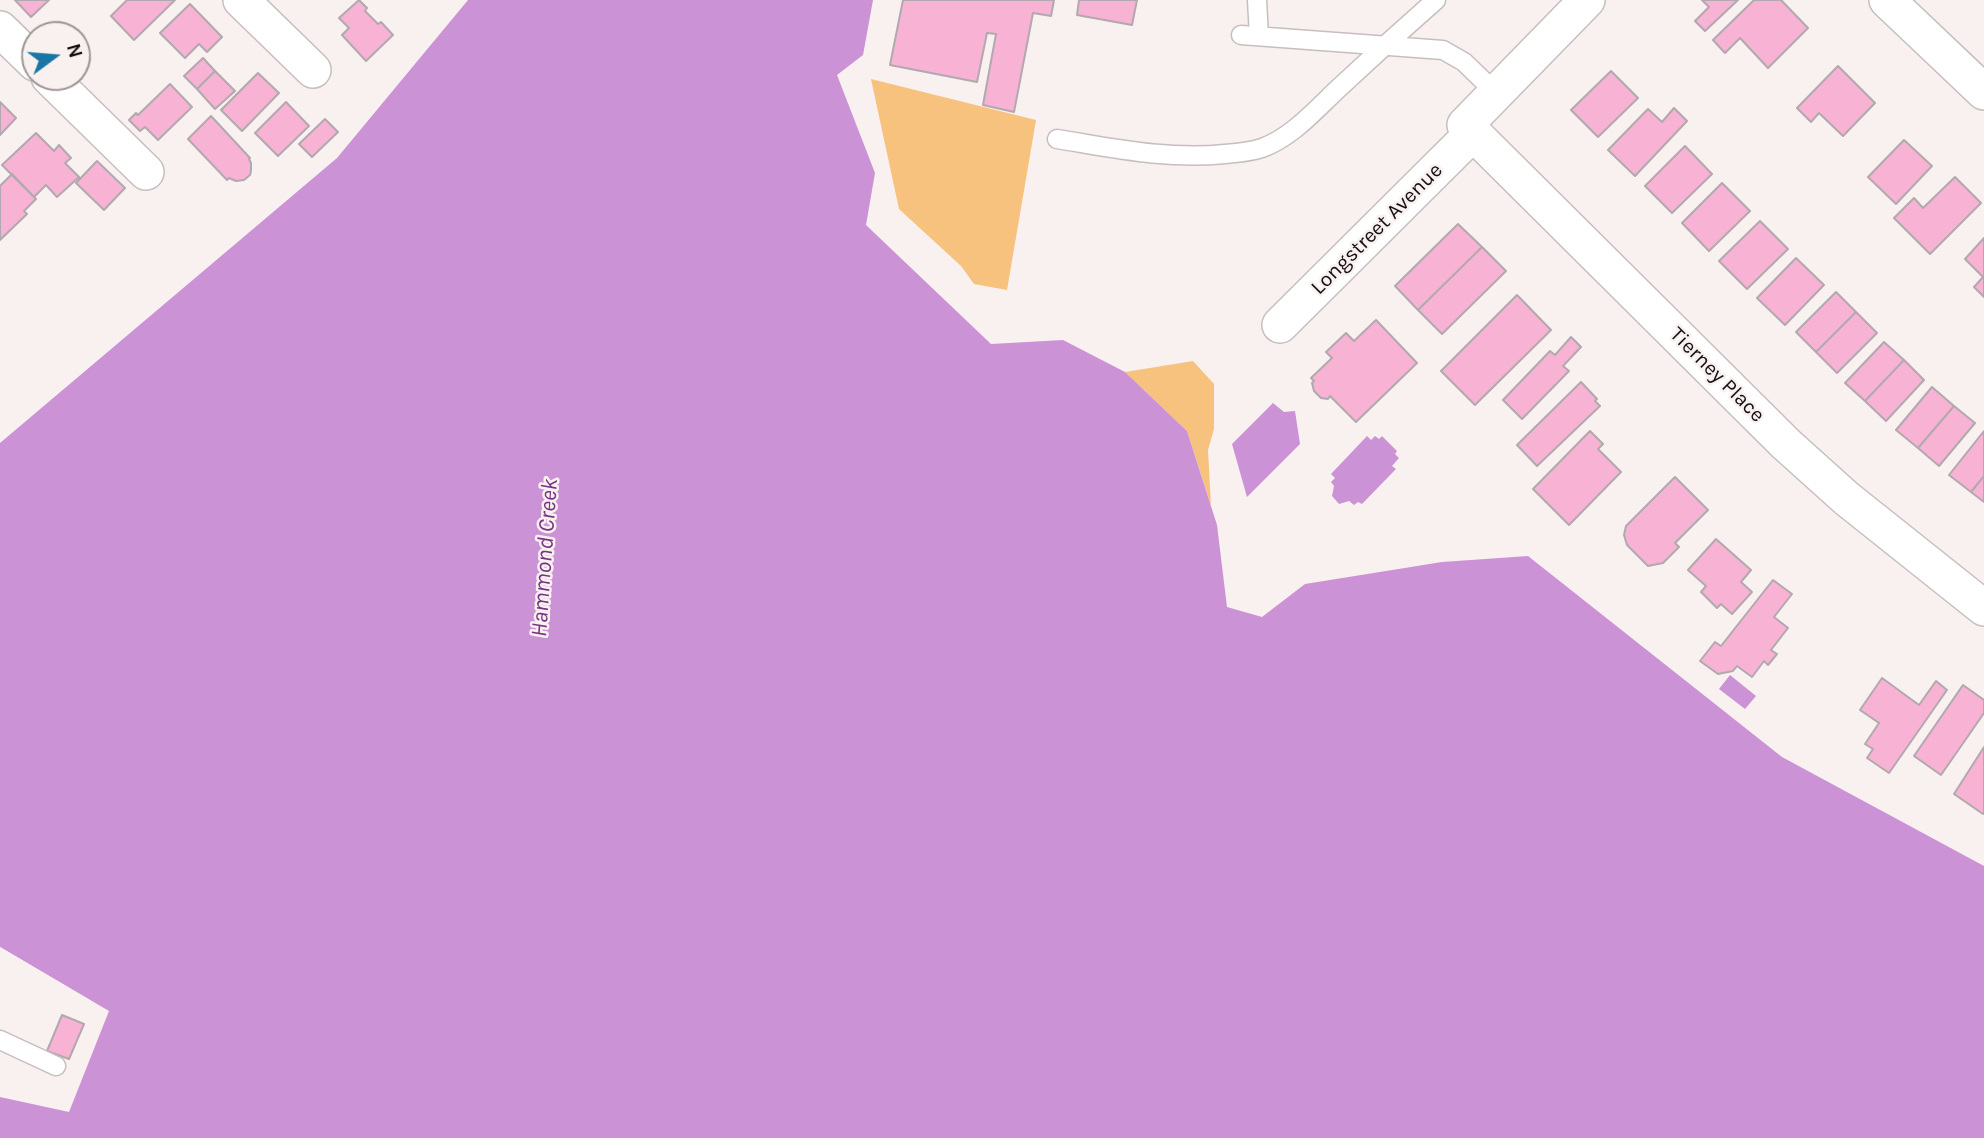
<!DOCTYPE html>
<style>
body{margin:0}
#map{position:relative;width:1984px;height:1138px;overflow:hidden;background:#f9f0f0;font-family:Karla,sans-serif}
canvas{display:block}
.north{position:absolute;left:21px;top:21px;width:70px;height:70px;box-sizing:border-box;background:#f9f0f0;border:2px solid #9d9696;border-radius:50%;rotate:74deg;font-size:19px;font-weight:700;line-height:28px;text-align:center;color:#131010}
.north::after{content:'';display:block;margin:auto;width:24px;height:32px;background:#1a77a5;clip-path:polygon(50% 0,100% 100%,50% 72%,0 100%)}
</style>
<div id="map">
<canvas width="1984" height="1138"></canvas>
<div class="north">N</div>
</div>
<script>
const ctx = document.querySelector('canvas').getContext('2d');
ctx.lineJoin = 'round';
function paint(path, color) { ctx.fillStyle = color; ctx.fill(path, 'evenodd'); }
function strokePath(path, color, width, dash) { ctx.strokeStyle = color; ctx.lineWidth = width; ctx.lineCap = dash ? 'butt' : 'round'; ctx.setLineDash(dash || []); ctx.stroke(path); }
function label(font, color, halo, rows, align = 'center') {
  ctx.font = font + ' Karla,sans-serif'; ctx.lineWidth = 5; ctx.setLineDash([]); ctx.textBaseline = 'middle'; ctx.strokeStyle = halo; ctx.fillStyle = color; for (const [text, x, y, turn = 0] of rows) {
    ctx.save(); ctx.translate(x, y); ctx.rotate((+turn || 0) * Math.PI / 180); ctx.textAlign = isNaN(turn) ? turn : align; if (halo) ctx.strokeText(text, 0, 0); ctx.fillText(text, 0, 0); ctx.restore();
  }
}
paint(new Path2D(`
 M871,79l165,41 -29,170 -33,-6 -13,-18 -62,-57z
 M1193,361l21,23v45l-6,21 3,56 -24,-75 -62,-59z`), '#f6c27e');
paint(new Path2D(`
 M468,0h405l-10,55 -26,20 38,98 -9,52 125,119 72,-4 62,32 62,59 30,94 10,82 35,10 43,-33 137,-22 86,-6 254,201 202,109v272h-1984v-41l69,15 40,-101 -109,-64v-504l337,-285z
 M1273,403l11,9 11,-1 5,33 -53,53 -15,-53z
 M1367,436l4,4 4,-4 4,3 3,-3 15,15 -2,3 4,4 -7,8 4,3 -34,35 -4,-2 -4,3 -5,-4 -10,3 -7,-8 2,-10 -3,-4 4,-4 -4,-4z
 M1730,675l26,21 -11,13 -26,-20z`), '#cb92d6');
paint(new Path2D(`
 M0,947l93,55 -1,3 -92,-54z`), '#f9f0f0');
const building = new Path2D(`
 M15,0h34l-18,17z
 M127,0h48l-41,40 -23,-24z
 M359,0l8,8 -2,3 13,13 3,-2 12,13 -27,26 -24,-26 7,-7 -10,-10z
 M903,0h151l-3,16 -18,-3 -19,99 -31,-7 13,-71 -9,-1 -10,49 -87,-17z
 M1079,0h58l-5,25 -55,-10z
 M1702,0h36l-33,31 -10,-10 14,-14z
 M1754,0h27l27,28 -40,40 -28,-30 -15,15 -12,-13z
 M190,4l32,33 -15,15 -8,-8 -14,14 -25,-25z
 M203,58l12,13 -18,18 -13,-13z
 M1838,66l37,37 -32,33 -24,-23 -8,9 -14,-14z
 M215,71l20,20 -20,18 -18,-20z
 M1611,71l27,27 -40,39 -27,-27z
 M258,73l21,20 -37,38 -21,-21z
 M170,84l22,23 -34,33 -13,-13 -5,4 -11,-11 7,-7 2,2z
 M0,102l16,16 -16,17z
 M286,102l23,24 -31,30 -23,-23z
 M1674,108l13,13 -52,55 -27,-26 40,-41 14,13z
 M211,116l39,42 -1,1 2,4v8l-1,4 -6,5 -8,1 -7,-3 -2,2 -39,-41z
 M325,119l13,13 -26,25 -13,-13z
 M36,133l18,18 5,-6 12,13 -6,5 14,14 -22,20 -11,-12 -12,12 -32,-32z
 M1904,140l28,26 -36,38 -28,-27z
 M1685,146l27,28 -40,39 -27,-27z
 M97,161l28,27 -21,22 -28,-27z
 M12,174l24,25 -12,12 3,3 -27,26v-54z
 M1955,177l26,26 -51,51 -36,-36 20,-20 9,10z
 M1722,183l28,28 -41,40 -27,-28z
 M1760,221l28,28 -41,40 -28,-28z
 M1458,224l24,23 -64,63 -23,-24z
 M1984,238v59l-10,-10 9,-10 -18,-18z
 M1482,247l24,24 -64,63 -24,-24z
 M1796,258l28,27 -39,40 -28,-27z
 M1836,292l20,20 -40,40 -20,-20z
 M1517,295l34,35 -76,75 -34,-34z
 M1856,312l21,21 -40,40 -21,-21z
 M1376,320l41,43 -61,59 -26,-26 -2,3 -7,-1 -7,-7 -2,-8 2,-2 -3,-3 21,-20 -6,-6 20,-19 8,8z
 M1571,337l10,10 -18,19 6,5 -47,48 -19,-19 47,-49 5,4z
 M1884,342l20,18 -39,41 -20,-18z
 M1904,360l20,20 -38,41 -21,-20z
 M1581,382l16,17 -2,2 5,5 -63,60 -20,-21z
 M1932,387l22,19 -36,42 -22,-18z
 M1954,406l21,17 -36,43 -21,-18z
 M1590,431l13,13 -5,5 23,23 -52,53 -36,-36z
 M1984,431v45l-13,16 -22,-17z
 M1984,476v26l-13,-10z
 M1675,477l33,33 -33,33 4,4 -16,16 -15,3 -21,-21 -3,-10 2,-9z
 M1716,539l35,31 -10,12 11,10 -20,22 -11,-10 -4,4 -16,-16 5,-6 -18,-16z
 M1773,580l19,14 -18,23 14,11 -17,22 6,4 -9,11 -4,-4 -12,16 -15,-11 -4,5 -15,3 -18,-13 15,-19 6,4z
 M1882,678l37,27 17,-24 11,9 -58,83 -22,-15 6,-9 -8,-5 14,-21 -19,-13z
 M1963,685l21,15v13l-43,62 -27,-19z
 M1984,747v66l-1,1 -29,-20z
 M62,1015l22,9 -15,35 -22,-8z`);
paint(building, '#f8b2d4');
strokePath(building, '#b1a9ad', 2);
const service = new Path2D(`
 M1257,0l2,36
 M1241,35l202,15 21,12 32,31
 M1057,139c56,9 111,21 168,15 13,-1 25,-2 37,-6 31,-11 56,-41 79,-62 31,-29 63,-58 95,-86
 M0,1040l56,26`);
const minor = new Path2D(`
 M241,0l72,70
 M1587,0l-122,125 321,319 60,54 138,110
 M1887,0l97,92
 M0,29l35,34
 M49,77l97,95
 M1280,325l193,-192`);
strokePath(service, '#c7bebe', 21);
strokePath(minor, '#c7bebe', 38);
strokePath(service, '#fff', 18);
strokePath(minor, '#fff', 35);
label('21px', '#131010', '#f9f0f0', [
 ["Longstreet Avenue",1377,229,-45],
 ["Tierney Place",1717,375,45]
]);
label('italic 23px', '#773384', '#f9f0f0', [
 ["Hammond Creek",545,558,-86]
]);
</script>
